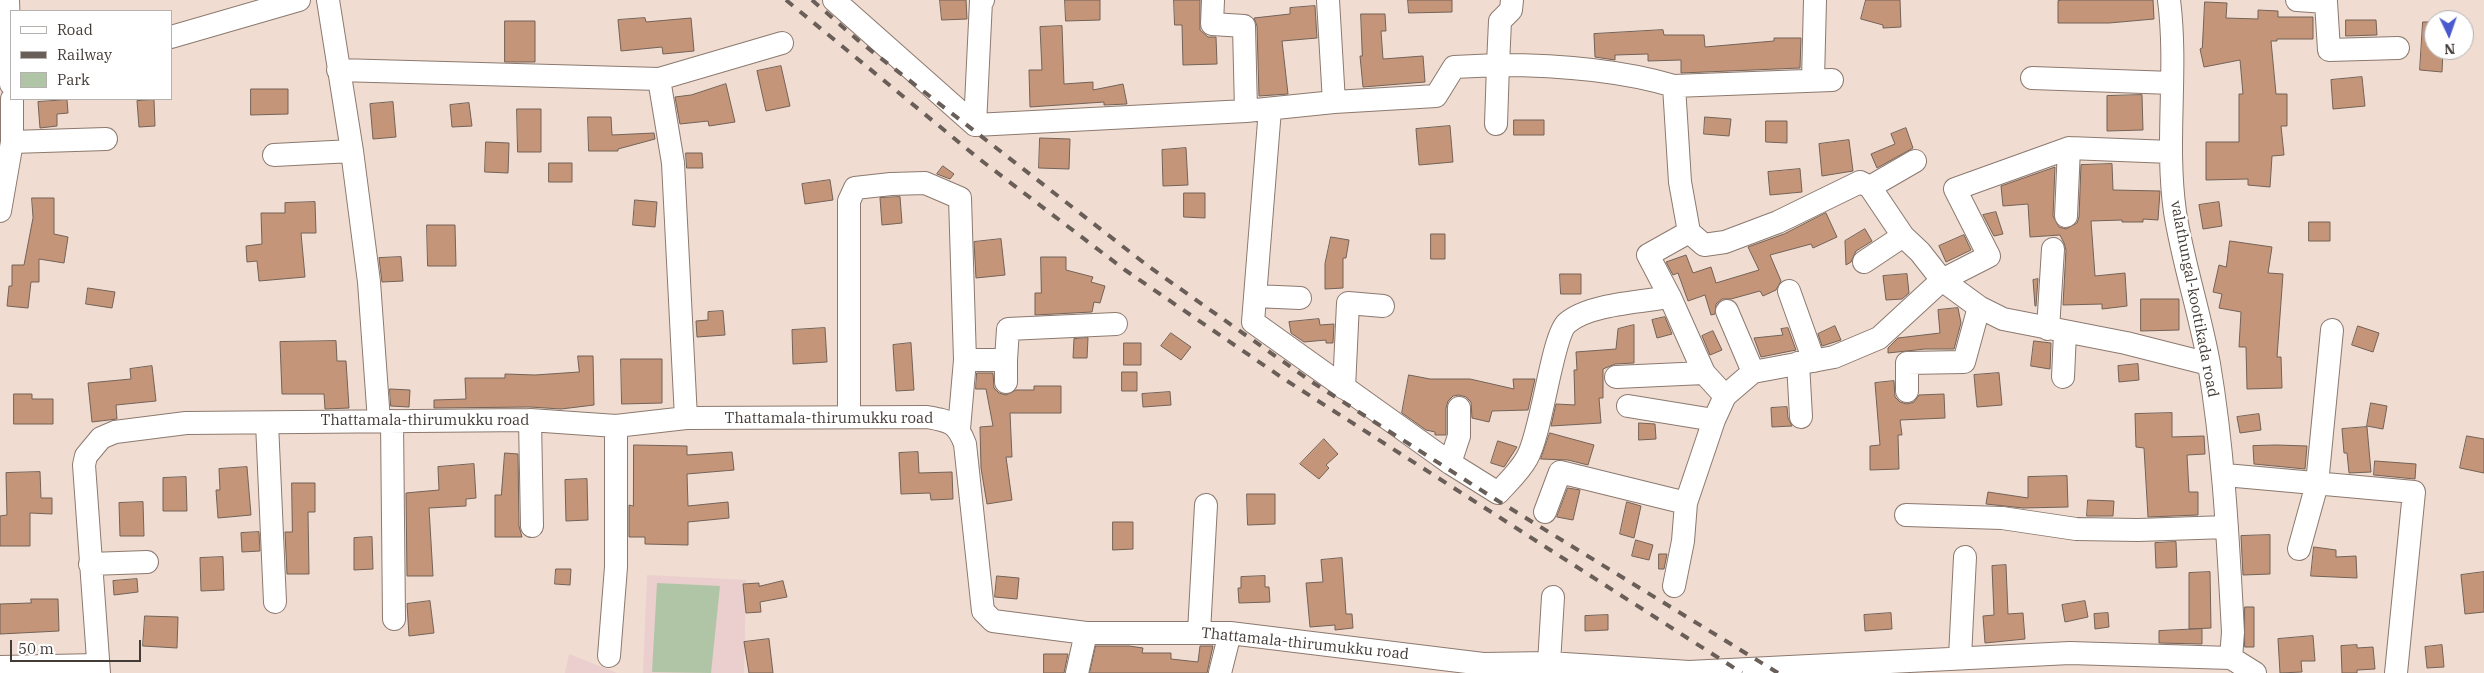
<!DOCTYPE html>
<style>
body{margin:0}
#map{position:relative;width:2484px;height:673px;overflow:hidden;background:#f0dcd0;font-family:"IBM Plex Serif",serif}
canvas{display:block}
.legend{position:absolute;left:10px;top:10px;width:162px;height:90px;box-sizing:border-box;background:#fff;border:1px solid #b4b1af;margin:0;padding:6px 9px;list-style:none;font-size:15px;color:#433b36}
.legend li{display:flex;align-items:center;gap:10px;height:25px}
.legend b{width:25px;border:1px solid #b4b1af}
.north{position:absolute;left:2424px;top:10px;width:50px;height:50px;box-sizing:border-box;background:#fff;border:1px solid #b4b1af;border-radius:50%;rotate:177deg;font-size:14px;font-weight:700;line-height:20px;text-align:center;color:#433b36}
.north::after{content:'';display:block;margin:auto;width:18px;height:22px;background:#4b59ce;clip-path:polygon(50% 0,100% 100%,50% 72%,0 100%)}
.scale{position:absolute;left:10px;top:640px;width:131px;height:22px;box-sizing:border-box;border:2px solid #433b36;border-top:0;padding-left:6px;font-size:15px;line-height:18px;white-space:nowrap;color:#433b36;-webkit-text-stroke:4px #fff;paint-order:stroke}
</style>
<div id="map">
<canvas width="2484" height="673"></canvas>
<ul class="legend">
<li><b style="height:6px;background:#fff"></b>Road</li>
<li><b style="height:6px;background:#695e58"></b>Railway</li>
<li><b style="height:14px;background:#afc5a5"></b>Park</li>
</ul>
<div class="north">N</div>
<div class="scale">50 m</div>
</div>
<script>
const ctx = document.querySelector('canvas').getContext('2d');
ctx.lineJoin = 'round';
function paint(path, color) { ctx.fillStyle = color; ctx.fill(path, 'evenodd'); }
function strokePath(path, color, width, dash) { ctx.strokeStyle = color; ctx.lineWidth = width; ctx.lineCap = dash ? 'butt' : 'round'; ctx.setLineDash(dash || []); ctx.stroke(path); }
function label(font, color, halo, rows, align = 'center') {
  ctx.font = font + ' "IBM Plex Serif",serif'; ctx.lineWidth = 5; ctx.setLineDash([]); ctx.textBaseline = 'middle'; ctx.strokeStyle = halo; ctx.fillStyle = color; for (const [text, x, y, turn = 0] of rows) {
    ctx.save(); ctx.translate(x, y); ctx.rotate((+turn || 0) * Math.PI / 180); ctx.textAlign = isNaN(turn) ? turn : align; if (halo) ctx.strokeText(text, 0, 0); ctx.fillText(text, 0, 0); ctx.restore();
  }
}
paint(new Path2D(`
 M647,575l99,5 -2,93h-101z
 M569,654l48,19h-52z`), '#eacfce');
paint(new Path2D(`
 M657,583l63,3 -9,87 -59,-1z`), '#afc5a5');
const building = new Path2D(`
 M940,0h26l1,19 -25,1z
 M1065,0h35v20l-34,1z
 M1174,0h26v30l8,7h8l1,27 -34,1 -1,-40h-7z
 M1408,0h44v12l-43,1z
 M1866,0h34l1,27 -18,1v-3l-22,-6z
 M2063,0h90l1,19 -45,4h-51v-22z
 M2205,2l22,1 -1,15 32,1v-9l20,1v6h35v22h-36v2h-6l5,53h11v32h-6l3,29 -12,1 -2,31 -22,-2v-6l-42,1v-38h33v-48h4l-3,-34 -36,7 -4,-18 2,-1z
 M1315,6l2,32 -35,3 6,53 -29,2 -2,-70 -3,-8 36,-4v-6z
 M1361,14h24l1,17h-5l2,28 40,-3 2,26 -62,5 -3,-31h2z
 M645,18l1,4 45,-4 3,33 -31,3 -1,-7 -41,4 -3,-31z
 M2346,20h30l1,15 -31,1z
 M505,21h30v41h-30z
 M2423,22h11v28h9l-1,22 -22,-2z
 M1062,26l2,58 29,-2v8l30,-6 4,20 -23,1v-3l-74,5 -1,-37h13l-2,-43z
 M1663,30l1,5h40l1,12 69,-6v-3h27l-1,30 -119,5v-13l-33,1v-7l-33,1v5l-20,-3 -1,-23z
 M781,66l9,40 -24,5 -9,-40z
 M2362,77l3,29 -32,3 -2,-29z
 M726,84l9,38 -26,4 -1,-5 -28,3 -5,-27 16,-2z
 M251,89h37v25l-37,1z
 M2142,95l1,35 -36,1v-35z
 M67,100l1,13 -11,1v12l-17,2 -2,-26z
 M154,100l1,26 -16,1 -2,-26z
 M393,102l3,35 -23,2 -3,-35z
 M469,103l3,23 -20,1 -2,-22z
 M517,109h24v43h-23z
 M588,117h23l1,18 42,-2 1,6 -37,10v2h-29z
 M1705,117l26,2 -2,17 -25,-2z
 M1514,120h30v15h-30z
 M1766,121h21v22l-21,-1z
 M1450,126l3,36 -34,3 -3,-36z
 M1906,128l7,20 -36,20 -6,-14 24,-10 -4,-10z
 M1040,138l30,1 -1,30 -30,-1z
 M1849,140l4,31 -31,5 -3,-32z
 M486,142l23,1 -1,30 -23,-1z
 M1186,148l2,37 -25,1 -1,-36z
 M686,153h16l1,15h-16z
 M549,163h23v19h-23z
 M2112,164l1,26 47,1 -2,29 -15,-1v3h-21v-2l-31,1 4,55 30,-3 2,33 -25,3v-5l-39,1 3,-55 -2,-7 -4,-8 -30,2 -2,-33 -25,2 -2,-20 54,-19 -2,49 6,11 7,2 11,-6 2,-6 2,-52z
 M943,166l11,8 -4,5 -13,-5z
 M1800,169l2,23 -32,3 -2,-23z
 M830,180l3,20 -28,4 -3,-20z
 M1184,193h21v25l-21,-1z
 M900,197l2,26 -20,2 -2,-27z
 M32,198h22v36l14,3 -4,26 -25,-4v23h-8l-3,26 -21,-2 2,-20h3v-21h12l9,-47z
 M635,200l22,2 -2,25 -22,-2z
 M315,202l1,31h-15l4,44 -46,4 -2,-20 -10,1 -1,-16 16,-2 -1,-31h24v-10z
 M2219,202l3,24 -19,3 -4,-24z
 M1996,212l7,22 -9,2 -11,-21z
 M1826,213l11,24 -24,11 -2,-4 -41,11 11,26 -5,9 -13,6 -3,-5 -29,8h-9l-6,5 -1,10 -4,1 -6,-20 -17,6 -10,-28 -5,2 -7,-13 20,-7 7,18 18,-6 5,16 43,-13 -11,-23 36,-13z
 M2309,222h21v19h-21z
 M427,225h28l1,41h-28z
 M1865,229l7,12 -16,10 -5,11 -5,3 -1,-24z
 M1431,234h14v25h-14z
 M1964,235l7,15 -25,12 -7,-16z
 M1331,237l18,3 -3,18h-3v30l-18,1v-25z
 M1001,239l4,36 -29,3 -2,-36z
 M2230,241l42,6 -4,26 15,1 -6,83h4l1,31 -35,1 -1,-42h-7l2,-35 -22,-4 3,-14 -9,-2 6,-27 7,2z
 M401,257l2,24 -21,1 -3,-24z
 M1041,257h25v13l27,7 -2,5 14,4 -5,17 -6,-1 -2,10 -57,3v-22h6z
 M1560,274h21v20h-20z
 M1907,274l2,19 -7,6 -16,1 -3,-24z
 M2038,279l-2,27h-1l-2,-26z
 M88,288l27,4 -3,16 -26,-4z
 M2141,299h38v31l-38,1z
 M1958,308l3,15 -7,26h-29l-37,4v-5l10,-10 42,-5 -2,-23z
 M723,311l2,24 -28,2 -1,-16 12,-1v-8z
 M1665,317l7,17 -15,4 -5,-18z
 M1319,319l1,6 14,-1 -1,19h-7v-3l-22,2 -13,-9 -2,-11z
 M1634,325v38l-19,1 -12,5v29h-4l2,25 -50,3 5,-22 19,1 -1,-35h3l-1,-18 40,-3 2,-20z
 M1835,326l6,14 -19,6 -4,-12z
 M2358,326l21,7 -6,19 -21,-7z
 M825,328l2,34 -34,2 -1,-34z
 M1788,328l8,22 -35,7 -7,-19 29,-3 -2,-6z
 M1713,331l9,19 -12,5 -8,-19z
 M1171,333l20,14 -10,13 -20,-14z
 M1088,338l-1,20h-14l1,-19z
 M336,341l1,20h9l3,47 -24,1 -1,-15h-42l-2,-52z
 M2034,341l17,2 -1,26 -19,-3z
 M911,343l3,47 -18,1 -3,-46z
 M1124,343h17v22h-17z
 M578,356h15l1,49 -33,4 -31,-2 -96,1v-8l32,-1 -1,-21h40v-4l30,1 44,-3z
 M621,359h41v44l-40,1z
 M2138,364l1,16 -20,2 -1,-16z
 M152,366l4,35 -40,4 1,14 -25,3 -4,-39 43,-4 -1,-10z
 M1122,372h15v19h-15z
 M977,373h16l1,15 5,5 7,2 10,-5h18v-4h27v27h-51l2,44h-6l6,43 -25,4 -6,-36 -1,-41 13,-1 -7,-37h-10z
 M1999,373l3,32 -25,2 -3,-32z
 M1409,375l21,4h40l44,10 -1,-10h22l-7,31 -36,1 -3,11 -17,-4 -1,-16 -5,-5 -7,-2 -6,1 -5,5 -2,7v27h-11v-3l-9,-2 -24,-17z
 M1894,381l1,16 5,5 7,2 7,-2 5,-7 25,-1 1,24 -45,2 2,15h-4l1,34 -29,1v-24l10,-1 -5,-62z
 M390,389l20,1 -1,17 -18,-1z
 M1170,392l1,13 -28,2 -1,-13z
 M14,394h18v5h21v25h-39z
 M2371,403l16,3 -4,23 -16,-3z
 M1787,407l1,11 4,8 -20,1 -1,-19z
 M2172,413v24l32,-1 1,18 -18,1 2,37h9v23l-50,2 -4,-69 -8,-1 -1,-33z
 M2259,414l2,16 -21,3 -3,-16z
 M1639,423l16,1 1,15 -17,1z
 M2367,427l4,45 -22,1 -2,-20h-3l-2,-24z
 M1550,433l44,12 -6,20 -20,-5 -27,-1z
 M2467,436l17,3v34l-24,-5z
 M1324,439l14,15 -12,11 3,3 -10,11 -19,-15z
 M1498,441l19,6 -13,20 -13,-4z
 M634,445l53,1v9l45,-3 2,18 -47,4 1,32 40,-4 1,16 -41,4v23l-43,-1v-7h-16v-32l4,1z
 M2277,445l30,1 -2,23 -51,-5 -1,-18z
 M918,452l1,21 33,-1 1,27 -22,1 -1,-7 -29,1 -2,-41z
 M505,453l13,1 1,72 3,11h-27v-42h6z
 M2375,461l41,3 -1,15 -41,-4z
 M474,464l2,34 -10,1v7l-37,2 4,68h-26l-1,-83 33,-3 -1,-23z
 M247,467l4,48 -33,3 -2,-28h4l-1,-21z
 M40,472l1,26h11v16l-22,-1v33h-30v-30l7,-1 -1,-42z
 M2067,476l1,31 -45,1 -37,-4 2,-12 40,6v-21z
 M186,477l1,34h-24v-33z
 M587,479l1,41 -22,1 -1,-41z
 M292,483h23v29h-7l1,62h-22l-2,-42h7z
 M1568,488l12,2 -7,30 -16,-3z
 M1247,494h28v30l-27,1z
 M2088,500l26,1 -1,15h-26z
 M143,502l1,34h-24l-1,-33z
 M1627,502l14,4 -7,32 -14,-4z
 M1113,522h20v27l-20,1z
 M259,532l1,19 -18,1 -1,-19z
 M2270,535v39l-27,1 -2,-39z
 M372,537l1,32 -19,1v-32z
 M1636,540l17,5 -4,15 -17,-4z
 M2176,542l1,25 -21,1 -1,-25z
 M2314,547l22,3v7l20,-1 1,22 -46,-2z
 M1659,554h8l-3,15h-5z
 M223,557l1,33 -23,1 -1,-33z
 M1342,558l4,56h6l1,14 -18,2v-5l-25,2 -4,-44 17,-1 -2,-22z
 M2006,565l2,49 15,-1 2,26 -40,4 -2,-27 11,-1 -2,-49z
 M556,569h15l-1,16 -15,-1z
 M2210,572l1,56 -22,1v-56z
 M2484,572v40l-19,2 -4,-39z
 M997,576l22,2 -2,21 -22,-2z
 M1265,576v11h4l1,15 -31,1 -1,-15h3v-11z
 M137,579l1,13 -24,3 -1,-14z
 M783,581l4,16 -27,5 1,10 -15,1 -3,-29 16,-1v3z
 M31,599h27l1,32 -59,3v-30l31,-1z
 M430,601l4,32 -25,3 -2,-32z
 M2085,601l3,16 -23,5 -3,-17z
 M2245,607h9v40h-9z
 M1891,613l1,16 -27,2 -1,-16z
 M2108,613l1,14 -14,2 -1,-15z
 M1608,615v15l-23,1v-15z
 M145,616l33,1 -1,31 -34,-2z
 M2202,629v15l-43,-1v-12z
 M2313,636l2,25h-14l1,11 -22,1 -2,-34z
 M769,639l4,34h-24l-5,-31z
 M2357,645v3l16,-1 2,22 -18,1v3h-15l-1,-27z
 M2442,645l2,22 -17,1 -2,-21z
 M1096,646h33l14,2 -1,5h29v6l27,3 2,-16h13l-6,27h-117z
 M1044,654h24l-4,19h-20z`);
paint(building, '#c59579');
strokePath(building, '#736257', 1);
const minor = new Path2D(`
 M8,0l3,84
 M328,0l24,151 17,131 10,139
 M834,0l141,125
 M983,0l-2,1 -6,124 271,-14 88,-9 102,-6 18,-29 44,-2 -2,59
 M1213,0l-1,24 32,2 2,85
 M1328,0l6,102
 M1512,0l-1,10 -11,11 -2,44c59,0 119,4 176,21l6,96 9,50 15,13 21,-3 53,-20 82,-40 10,5 33,49 17,16 22,28 37,27 24,12 123,24 83,21
 M2169,0c9,70 -4,141 6,212 8,51 25,101 34,152 15,89 19,178 24,268l-2,26
 M2297,0l29,2 3,48 69,-2
 M171,37l128,-37
 M338,70l321,9 123,-36
 M2032,78l140,5
 M659,79l14,84 13,255
 M1813,80l2,-80
 M1674,86l158,-6
 M1270,109l-17,213 197,141 48,30c10,-11 22,-22 29,-35 15,-26 25,-122 40,-135 22,-19 74,-21 103,-26
 M12,142l94,-3
 M274,155l78,-4
 M1870,187l45,-26
 M0,211l12,-69v-43
 M2066,216l3,-68
 M1689,232l-41,23 22,42 34,76 21,23
 M1864,262l39,-26
 M1789,291l25,70
 M1255,296l45,2
 M1727,311l26,61
 M2048,329l5,-80
 M965,360h41l2,-31 108,-5
 M1798,363l3,54
 M1616,377l88,-4
 M2063,377l2,-45
 M1006,382v-22
 M1344,388l4,-85 35,3
 M1907,391v-28l57,-1 15,-55
 M1628,406l86,14
 M849,417v-216l6,-13 36,-4 34,-1 35,15 5,162 -6,69
 M530,420l2,106
 M392,421l2,198
 M267,423l8,179
 M1450,463l9,-27v-28
 M2225,475l189,17 -18,181
 M1545,512l15,-40 126,31
 M1906,515l96,3 74,11 62,1 89,-3
 M2299,549l18,-65 15,-154
 M90,564l57,-2
 M1674,586l9,-45 3,-38 28,-83 11,-24 28,-24 81,-15 45,-19 63,-58 47,-24 -34,-67 114,-41 102,4
 M1199,632l7,-127
 M609,656l7,-89v-141
 M1960,657l5,-100
 M1549,663l4,-66
 M0,667l98,-2
 M99,673l-15,-208 2,-9 15,-18 14,-6 71,-9 344,-3 86,6 70,-8 241,-1c22,4 30,5 38,27l18,167 10,10 93,12h144l253,31 66,-1 140,9 381,-19 161,5 24,15
 M1077,673l9,-40
 M1220,673l10,-40`);
strokePath(minor, '#8c796f', 24);
strokePath(minor, '#fff', 22);
strokePath(new Path2D(`
 M786,0l192,158 147,112 159,109 458,294
 M812,0l48,42 288,224 164,116 183,117 283,174`), '#695e58', 4, [9, 9]);
label('15px', '#433b36', '#fff', [
 ["valathungal-koottikada road",2194,299,79],
 ["Thattamala-thirumukku road",829,419],
 ["Thattamala-thirumukku road",425,421],
 ["Thattamala-thirumukku road",1305,644,6]
]);
</script>
